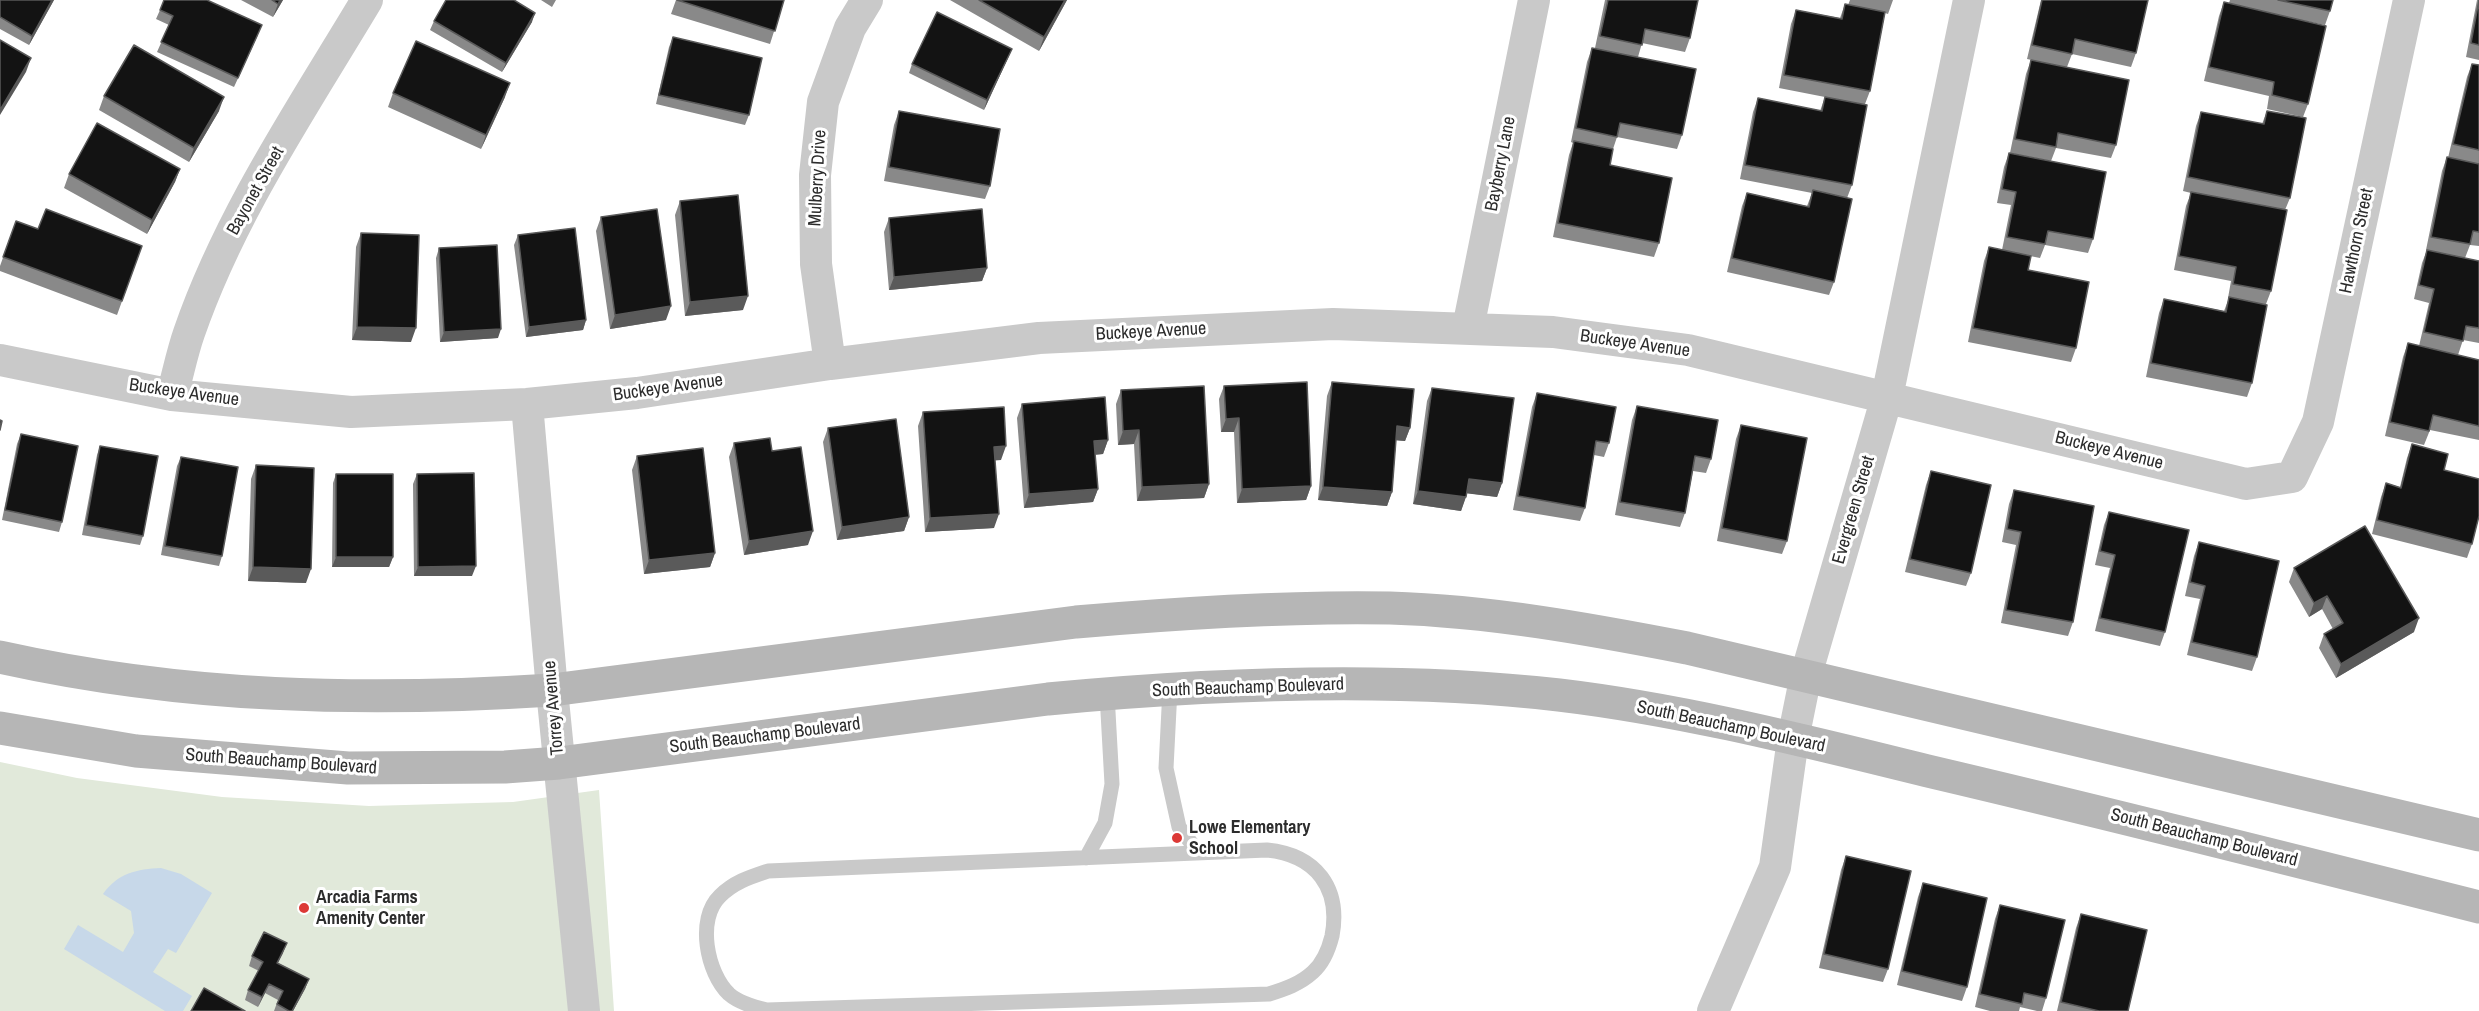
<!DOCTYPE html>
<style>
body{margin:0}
canvas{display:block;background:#fff}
</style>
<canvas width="2479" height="1011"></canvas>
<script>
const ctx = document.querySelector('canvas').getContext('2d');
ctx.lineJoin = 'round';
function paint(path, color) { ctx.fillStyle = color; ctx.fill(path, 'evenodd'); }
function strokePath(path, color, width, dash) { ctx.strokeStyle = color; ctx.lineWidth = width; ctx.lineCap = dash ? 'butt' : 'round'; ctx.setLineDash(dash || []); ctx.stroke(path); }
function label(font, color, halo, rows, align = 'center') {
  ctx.font = font + ' "Archivo Narrow",sans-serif'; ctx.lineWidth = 6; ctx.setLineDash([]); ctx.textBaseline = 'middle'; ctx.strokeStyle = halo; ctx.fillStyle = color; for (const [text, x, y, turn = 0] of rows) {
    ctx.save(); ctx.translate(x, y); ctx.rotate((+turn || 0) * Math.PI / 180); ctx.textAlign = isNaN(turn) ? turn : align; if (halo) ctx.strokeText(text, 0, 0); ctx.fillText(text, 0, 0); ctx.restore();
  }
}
paint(new Path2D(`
 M0,762l77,16 145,19 147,9 144,-4 86,-12 15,221h-614z`), '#e1e9da');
paint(new Path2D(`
 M161,868l20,6 31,19 -36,60 -8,-4 -15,23 39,24 -9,15h-18l-101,-62 14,-24 45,27 11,-19 -3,-22 -28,-17c15,-21 34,-25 58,-26z`), '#c7d8e9');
strokePath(new Path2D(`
 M1170,689l-4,79 13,59 19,25
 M1267,850c49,5 74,38 65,86 -3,12 -9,27 -19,36 -13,12 -28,17 -44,22l-502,16c-13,-3 -28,-7 -38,-16 -22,-21 -33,-75 -9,-98 14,-14 30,-19 48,-25z
 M1086,858l19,-35 7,-39 -5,-90`), '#c9c9c9', 15);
strokePath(new Path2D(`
 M1468,328l66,-328
 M0,360l172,35 179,17 176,-8 110,-11 193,-29 209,-26 294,-14 220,8 135,18 558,134 46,-7 26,-55 91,-422
 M830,364l-14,-100 -1,-89 8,-73 27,-74 17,-28
 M172,395c6,-21 10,-42 17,-62 41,-119 114,-226 178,-333
 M527,404l25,286 32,321
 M1713,1011l62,-144 18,-128 13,-64 81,-278 82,-397`), '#c9c9c9', 32);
strokePath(new Path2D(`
 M0,657c185,41 363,45 552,33l524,-68c104,-9 209,-16 314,-14 100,3 199,21 297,40l792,187
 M0,728l136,23 212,17 157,-1 54,-4 489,-64c168,-16 344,-23 511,-4 126,15 250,47 373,77 183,43 365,89 547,135`), '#b6b6b6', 33);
paint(new Path2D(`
 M0,0h54l-25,45 -29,-16z
 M241,0h42l-10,17z
 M541,0h15l-4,7z
 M676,0h108l-14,44 -99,-30z
 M950,0h117l-28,51z
 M1605,0h93l-8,38 -5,14 -43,-9 -4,14 44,78 -5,14 -60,-12 -4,12 -3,16 49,78 -5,14 -101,-20 16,-82 4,-12 -2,-1 16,-80 5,-14h3z
 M1850,0h43l-5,14 -3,-1 -15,78 -5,13 -13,81 -5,13 -13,84 -5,13 -102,-23 15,-66 5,-13 60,13 5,-13 -72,-14 13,-67 5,-14 62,13 5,-14 -46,-9 12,-64 5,-14 44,8 5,-14 3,1z
 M2041,0h107l-12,53 -5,14 -59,-13 -5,13 49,78 -5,13 -55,-10 -5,13 -41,-8 16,-79 5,-14 10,2 -14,-3z
 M2230,0h103l-3,11 -5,14 -53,-11 36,90 -5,13 -36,-8 2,-13 -65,-15 15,-65 5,-14 5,1z
 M2477,0h2v60l-13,-3z
 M160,10l98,25 -24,52 -77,-35 12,-27 -13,-6z
 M434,21l98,1 -30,50 -72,-42z
 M673,37l76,78 -4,10 -89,-21 13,-57z
 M1012,49l-4,9 -24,52 -75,-37 3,-9z
 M2472,64l7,1v181l-9,-1 -5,13 14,3v82l-16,-3 -5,15 21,5v80l-49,-10 -6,15 -39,-9 18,-79 5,-14 11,3 10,-43 -15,-4 8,-36 5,-13h-1l16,-79 5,-14 1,1 19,-81z
 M393,93l112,4 -24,52 -93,-42z
 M104,96l115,15 -30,51 -90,-52z
 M899,111l91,75 -5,13 -101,-18 10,-56z
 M2267,111l23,87 -5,12 -14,81 -5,13 -14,79 -5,14 -101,-20 13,-64 5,-14 60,12 5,-13h-1l3,-17 -57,-11 12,-64 5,-13 -8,-2 13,-65 5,-14 61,12z
 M2009,153l84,86 -5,14 -43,-8 -5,13 -10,-2 -2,14 48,78 -5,14 -103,-20 16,-81 5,-14 13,3 9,-45 -14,-2 7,-36z
 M180,169l-5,13 -28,52 -83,-46 5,-14z
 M680,201l63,109 -58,6 -10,-101z
 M601,217l65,103 -56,9 -14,-98z
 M889,218l98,50 -5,13 -93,9 -5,-58z
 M16,221l22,8 104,17 -25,69 -117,-44v-5z
 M361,233l50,109 -59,-2 4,-93z
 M518,235l68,85 -3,10 -57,7 -12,-92z
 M439,248l59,90 -58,4 -4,-84z
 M1332,382l78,46 -5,13 -9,-1 -4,52 -5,14 -69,-6 9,-104z
 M1224,386l87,100 -5,14 -69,3 -3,-71h-13l-2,-33z
 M1432,388l70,95 -5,14 -30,-4 -6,18 -48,-7 14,-103z
 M1121,390l88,94 -5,14 -67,3 -3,-57 -16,1 -2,-41z
 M1537,393l72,50 -5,14 -10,-2 -9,53 -5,13 -67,-11 19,-103z
 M1022,404l86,36 -5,14 -8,1 3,34 -5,13 -69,6 -7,-90z
 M1637,406l74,53 -5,14 -13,-2 -8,42 -5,14 -65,-12 17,-95z
 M923,412l78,48h-6l-1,68 -69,4 -7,-106z
 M1741,425l46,116 -5,13 -65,-13 19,-102z
 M828,428l81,89 -5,14 -67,9 -14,-98z
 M21,434l41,88 -3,10 -57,-12 15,-76z
 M734,443l38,8 36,94 -64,10 -15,-98z
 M2412,444l60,100 -5,14 -95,-24 9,-37 5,-14 14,4 7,-29z
 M100,446l43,90 -3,9 -58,-10 15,-80z
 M637,456l78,97 -5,14 -66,7 -12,-104z
 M181,457l41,99 -3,10 -58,-11 16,-89z
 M256,465l50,118 -58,-2 3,-102z
 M1931,471l40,102 -5,13 -61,-14 21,-87z
 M336,474l57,83 -4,10h-57l1,-84z
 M417,474l55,102h-58l-1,-92z
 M2014,490l59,132 -5,14 -67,-13 15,-78 -14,-3 7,-38z
 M2109,512l56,120 -5,14 -65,-15 15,-63 -15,-3 9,-40z
 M2199,542l58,115 -5,14 -65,-16 13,-56 -15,-3 9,-40z
 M2294,568l120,64 -78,46 -17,-30 5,-14 9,-5 -11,-20 -13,8 -20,-35z
 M1846,856l42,113 -5,13 -64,-14 22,-98z
 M1923,883l44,104 -5,14 -65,-16 21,-88z
 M2000,905l46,93 -4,13h-5l-17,-4 -1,4h-29l-15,-4 20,-88z
 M2081,914l47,97h-71l19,-83z
 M283,953l-5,10 31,16 -4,10 -12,22h-19l4,-11 -13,-7 -7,14 -13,-7 3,-10 11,-19 -10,-5 3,-10z`), '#898989');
paint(new Path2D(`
 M52,0h2l-25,45 3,-9z
 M280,0h3l-10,17 5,-13z
 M1065,0h2l-28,51 5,-14z
 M535,13l-3,9 -30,50 4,-9z
 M1012,49l-4,9 -24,52 3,-10z
 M31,58l-5,14 -26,43v-5z
 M510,83l-5,14 -24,52 5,-14z
 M224,97l-5,14 -30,51 5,-14z
 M180,169l-5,13 -28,52 5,-14z
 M987,268l-5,13 -93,9 5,-13z
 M748,296l-5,14 -58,6 5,-14z
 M671,306l-5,14 -56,9 5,-14z
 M586,320l-3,10 -57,7 3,-10z
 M357,327l59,1 -5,14 -59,-2z
 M501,329l-3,9 -58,4 4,-10z
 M1239,418l-5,14h-13l5,-13z
 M1397,426l13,2 -5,13 -13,-1z
 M1139,430l-5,14 -16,1 5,-14z
 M1108,440l-5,14 -14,1 5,-14z
 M1006,446l-5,14 -12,1 5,-14z
 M1469,479l33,4 -5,14 -33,-4z
 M1209,484l-5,14 -67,3 5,-14z
 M1311,486l-5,14 -69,3 5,-14z
 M1323,487l69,5 -5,14 -69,-6z
 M1098,489l-5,13 -69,6 5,-14z
 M1418,491l48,6 -5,14 -48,-7z
 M999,514l-5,14 -69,4 5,-14z
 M909,517l-5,14 -67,9 5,-13z
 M813,531l-5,14 -64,10 5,-14z
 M715,553l-5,14 -66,7 5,-14z
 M336,557h57l-4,10h-57z
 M476,566l-4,10h-58l4,-9z
 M253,567l58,2 -5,14 -58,-2z
 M2327,596l-5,13 -13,8 5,-14z
 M2419,618l-5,14 -78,46 5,-14z
 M287,943l-4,10 -10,19 4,-9z
 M309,979l-4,10 -12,22h-1z
 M269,984l-4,9 -7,14 4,-10z`), '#5a5a5a');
const building = new Path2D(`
 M0,0h52l-20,36 -32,-19z
 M164,0h43l55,25 -24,53 -77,-36 12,-26 -13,-6z
 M272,0h8l-2,4z
 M446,0h68l21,13 -29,50 -72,-42z
 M677,0h107l-9,31z
 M979,0h86l-21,37z
 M1608,0h90l-8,38 -45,-9 -3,16 -42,-9z
 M2042,0h106l-12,53 -61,-14 -3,15 -40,-9z
 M2278,0h55l-3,11z
 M2479,0v45l-8,-2z
 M2224,2l102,24 -18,78 -36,-9 2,-13 -65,-15z
 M1845,4l40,8 -15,79 -86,-16 12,-65 46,9z
 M937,12l75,37 -25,51 -75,-36z
 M673,37l89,21 -13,57 -90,-20z
 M0,40l31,18 -31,52z
 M416,41l94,42 -24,52 -93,-42z
 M134,45l90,52 -30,51 -90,-52z
 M1592,48l104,21 -14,66 -62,-12 -3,14 -41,-9z
 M2031,60l98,20 -13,65 -58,-12 -2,14 -41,-8z
 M2472,64l7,1v85l-26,-6z
 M1825,97l42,8 -15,80 -107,-20 13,-67 64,13z
 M899,111l101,18 -10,57 -101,-19z
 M2267,111l39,7 -16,80 -102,-21 13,-65 63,12z
 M97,123l83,46 -28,51 -83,-46z
 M1574,141l39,8 -3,16 62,13 -13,65 -101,-20z
 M2009,153l97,19 -13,67 -45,-8 -3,13 -38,-7 9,-45 -14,-3z
 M2447,157l32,7v68l-6,-1 -3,13 -39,-7z
 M1813,190l39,9 -18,83 -102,-24 15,-65 62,14z
 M2191,192l96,18 -16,81 -38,-7 3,-17 -57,-11z
 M738,195l10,101 -58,6 -10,-101z
 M46,209l96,37 -20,55 -119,-44 13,-36 22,8z
 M657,209l14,97 -56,9 -14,-98z
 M982,209l5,59 -93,9 -5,-59z
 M575,228l11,92 -57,7 -11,-92z
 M361,233l58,2 -3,93 -59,-1z
 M497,245l4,84 -57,3 -5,-84z
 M1989,247l42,9 -3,14 61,12 -13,66 -103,-20z
 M2427,250l52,11v67l-13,-2 -3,15 -39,-9 10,-43 -15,-4z
 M2229,297l38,8 -15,78 -101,-20 13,-64 62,13z
 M2408,343l71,17v66l-46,-11 -4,16 -39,-9z
 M1307,382l4,104 -69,3 -3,-71 -13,1 -2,-33z
 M1332,382l82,7 -4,39 -13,-2 -5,66 -69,-5z
 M1204,386l5,98 -67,3 -3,-57 -16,1 -2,-41z
 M1432,388l82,10 -12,85 -33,-4 -3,18 -48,-6z
 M1537,393l79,14 -7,36 -13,-2 -11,67 -67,-12z
 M1105,397l3,43 -14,1 4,48 -69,5 -7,-90z
 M1637,406l81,14 -7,39 -16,-3 -10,57 -65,-11z
 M1004,407l2,39 -12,1 5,67 -69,4 -7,-106z
 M896,419l13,98 -67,10 -14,-99z
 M0,420l2,1 -2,9z
 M1741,425l66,13 -20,103 -65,-13z
 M21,434l57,12 -16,76 -57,-12z
 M770,438l2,13 29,-4 12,84 -64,10 -15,-98z
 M2412,444l36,10 -4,16 35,9v37l-7,28 -95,-24 9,-37 15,5z
 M100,446l58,10 -15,80 -57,-11z
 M703,448l12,105 -66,7 -12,-104z
 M181,457l57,10 -16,89 -57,-10z
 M256,465l58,3 -3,101 -58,-2z
 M1931,471l60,14 -20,88 -61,-14z
 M474,473l2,93 -58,1 -1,-93z
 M336,474h57v83h-57z
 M2014,490l80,16 -21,116 -67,-12 15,-78 -14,-3z
 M2109,512l80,18 -24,102 -65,-14 15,-63 -15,-4z
 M2365,526l54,92 -78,46 -17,-30 19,-11 -16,-27 -13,7 -20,-35z
 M2199,542l80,19 -22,96 -65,-15 13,-56 -15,-4z
 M1846,856l65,15 -23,98 -64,-15z
 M1923,883l64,15 -20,89 -65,-16z
 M2000,905l65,15 -19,78 -22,-5 -2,11 -42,-10z
 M2081,914l66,16 -19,81h-29l-38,-9z
 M264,932l23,11 -10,20 32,16 -17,32h-3l-12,-7 6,-13 -14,-7 -7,13 -14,-7 15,-28 -11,-6z
 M204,988l41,23h-54z`);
paint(building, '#131313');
strokePath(building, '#5a5a5a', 1.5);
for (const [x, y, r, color] of [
 [1177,838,6,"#dc3936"],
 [304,908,6,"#dc3936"]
]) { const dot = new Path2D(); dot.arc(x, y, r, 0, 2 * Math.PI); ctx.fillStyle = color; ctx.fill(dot); strokePath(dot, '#fff', 2); }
label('18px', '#2c2c2c', '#fff', [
 ["Bayberry Lane",1501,164,-79],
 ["Mulberry Drive",818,178,-87],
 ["Bayonet Street",256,191,-61],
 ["Hawthorn Street",2357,241,-78],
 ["Buckeye Avenue",1151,332,-3],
 ["Buckeye Avenue",1635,344,8],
 ["Buckeye Avenue",668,388,-8],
 ["Buckeye Avenue",184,393,8],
 ["Buckeye Avenue",2109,451,14],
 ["Evergreen Street",1854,510,-74],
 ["South Beauchamp Boulevard",1248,688,-2],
 ["Torrey Avenue",554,708,-95],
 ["South Beauchamp Boulevard",1731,727,12],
 ["South Beauchamp Boulevard",765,736,-7],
 ["South Beauchamp Boulevard",281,762,4],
 ["South Beauchamp Boulevard",2204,838,14]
]);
label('bold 18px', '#2c2c2c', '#fff', [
 ["Lowe Elementary",1189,828],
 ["School",1189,849],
 ["Arcadia Farms",316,898],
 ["Amenity Center",316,919]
], 'left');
</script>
